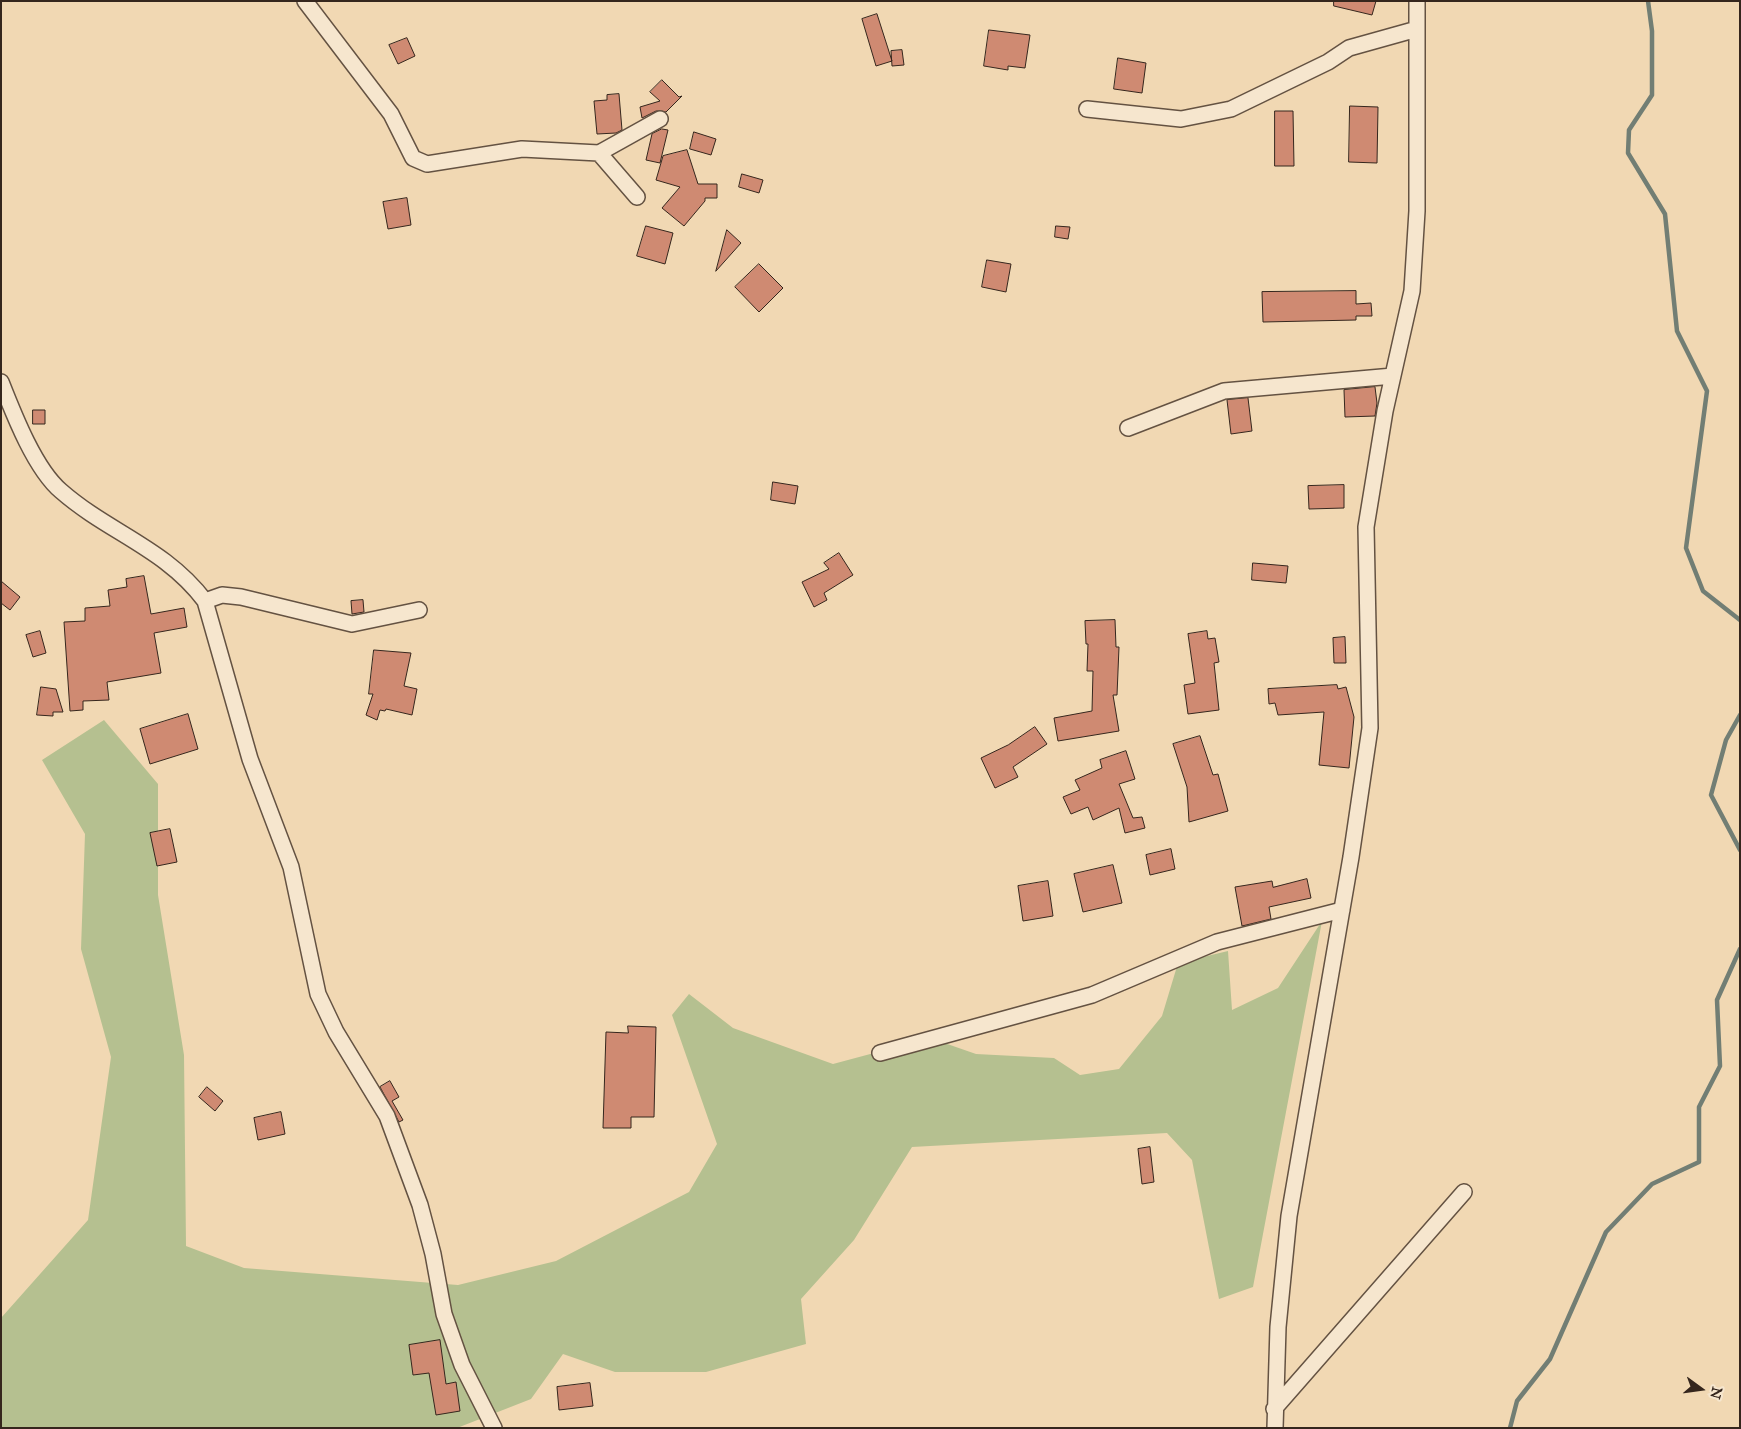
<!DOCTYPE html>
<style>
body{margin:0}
#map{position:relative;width:1741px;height:1429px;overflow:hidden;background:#f1d8b3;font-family:"IM FELL Great Primer",serif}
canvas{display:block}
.frame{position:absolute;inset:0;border:2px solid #35261d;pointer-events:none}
.north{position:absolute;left:1676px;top:1364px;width:50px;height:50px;-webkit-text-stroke:4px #f6e6ce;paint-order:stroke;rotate:104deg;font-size:14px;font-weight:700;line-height:20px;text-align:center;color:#35261d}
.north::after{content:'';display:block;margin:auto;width:18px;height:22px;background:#35261d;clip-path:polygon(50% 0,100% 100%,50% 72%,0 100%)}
</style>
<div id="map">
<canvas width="1741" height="1429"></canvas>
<div class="frame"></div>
<div class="north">N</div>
</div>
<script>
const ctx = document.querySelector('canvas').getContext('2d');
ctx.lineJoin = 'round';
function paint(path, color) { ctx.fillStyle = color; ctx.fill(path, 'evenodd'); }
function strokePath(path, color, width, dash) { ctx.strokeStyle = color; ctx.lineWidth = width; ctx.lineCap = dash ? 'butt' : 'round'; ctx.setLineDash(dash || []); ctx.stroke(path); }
paint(new Path2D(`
 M104,720l54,64v111l26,160 2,191 58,22 214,17 98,-24 133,-69 28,-48 -45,-129 17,-21 44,34 100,36 97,-26 46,16 78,4 26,17 39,-6 43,-53 16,-53 50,-12 4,59 46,-22 44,-67 -69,366 -34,12 -27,-139 -25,-27 -255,14 -58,93 -53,59 5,45 -100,28h-91l-52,-18 -32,45 -74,29h-456v-110l87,-98 23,-163 -30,-108 4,-115 -43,-74z`), '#b5c090');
strokePath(new Path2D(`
 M1648,1l4,30v64l-23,35 -1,23 37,61 12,117 30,60 -21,157 17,43 37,29
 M1740,715l-14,25 -15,55 29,55
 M1510,1428l7,-27 33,-42 56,-127 46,-48 47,-22v-55l21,-41 -3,-66 23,-51`), '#727e74', 4.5);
const building = new Path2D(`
 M1334,1h42l-4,14 -38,-9z
 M877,14l15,47 -16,5 -14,-47z
 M989,30l41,5 -5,33 -17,-2v4l-24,-4z
 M407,38l8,18 -17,8 -9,-19z
 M902,50l2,15 -12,1 -1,-15z
 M1118,58l28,5 -4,30 -28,-4z
 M662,80l17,17 3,-1 -16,16 -10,-1 -14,7 -2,-11 20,-6 -10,-9z
 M619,94l3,36 -6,3 -19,1 -3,-33 13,-1v-5z
 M1350,106l28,1 -1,56 -28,-1z
 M1275,111h18l1,55h-19z
 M662,129l6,1 -8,33 -14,-3 6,-26z
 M694,132l22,7 -5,16 -21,-6z
 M687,150l11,34h19v14h-12v3l-21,25 -22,-18 18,-21 -24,-7 7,-24z
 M742,174l21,6 -4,13 -20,-6z
 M407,198l4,27 -23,4 -5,-27z
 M646,226l27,7 -8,31 -28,-8z
 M1056,226l14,1 -2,12 -13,-2z
 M727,230l14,13 -25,28z
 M987,260l24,4 -5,28 -24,-5z
 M759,264l24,24 -24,24 -24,-25z
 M1356,291v13l15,-1 1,13h-16v4l-93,2 -1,-30z
 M1375,387l2,16 -2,13 -30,1 -1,-27z
 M1248,398l4,33 -21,3 -4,-34z
 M33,410h12v14h-12z
 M773,482l25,4 -3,18 -24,-4z
 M1344,485v23l-35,1 -1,-23z
 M839,553l14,22 -29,18 3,7 -13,7 -12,-25 27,-13 -5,-6z
 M1253,563l35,3 -2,17 -34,-3z
 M144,576l7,38 33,-6 3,19 -33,6 7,40 -54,9 2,18 -26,1v9l-13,1 -6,-89 21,-1v-13l25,-2 -2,-16 19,-3 -1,-8z
 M1,581l19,16 -10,13 -9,-7z
 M363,600l1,12 -12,2 -1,-13z
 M1115,620l1,27h3l-2,48h-4l6,36 -61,10 -4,-23 38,-7 1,-40h-6l1,-27h-2l-1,-23z
 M40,631l6,22 -13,4 -7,-22z
 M1207,631l1,8 7,-1 4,24 -5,1 5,47 -31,4 -4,-29 11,-2 -7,-49z
 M1345,637l1,26h-12l-1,-25z
 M374,650l37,3 -7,33 13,3 -5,26 -26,-6 -1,2 -5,-1 -3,10 -11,-5 7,-21h-4z
 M1337,685l1,4 8,-2 8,30 -5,51 -30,-3 5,-53 -46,3 -3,-12 -6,1 -1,-15z
 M41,687l15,2 7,23h-10v4l-16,-1z
 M188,714l10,35 -48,15 -10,-35z
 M1035,727l12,17 -34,23 5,10 -23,11 -14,-30 27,-13z
 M1200,736l13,39 5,-1 10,37 -39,11 -2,-35 -14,-43z
 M1126,751l9,28 -16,5 14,34 9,-1 3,11 -20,5 -6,-25 -26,12 -5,-13 -17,7 -8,-17 17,-7 -5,-10 27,-12 -2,-8z
 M170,829l7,33 -20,4 -7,-33z
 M1171,849l4,20 -25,6 -4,-20z
 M1113,865l9,38 -39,9 -9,-38z
 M1307,879l4,19 -42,9 2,12 -29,7 -7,-39 37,-6 1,6z
 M1048,881l5,35 -30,5 -5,-35z
 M628,1026l28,1 -2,90h-23v11h-28l3,-96 22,1z
 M390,1081l9,16 -7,4 11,19 -4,2 -19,-35z
 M207,1087l16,14 -8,10 -16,-14z
 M281,1112l4,22 -27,6 -4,-22z
 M1150,1147l4,35 -12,2 -4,-35z
 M440,1340l6,44 10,-2 4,29 -24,4 -7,-42 -16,2 -4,-30z
 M590,1383l3,23 -34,4 -2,-23z`);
paint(building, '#cf8a72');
strokePath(building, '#35261d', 1);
const minor = new Path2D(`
 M305,1l86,113 22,44 14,6 95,-15 77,4 61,-34
 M1087,109l94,10 50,-10 97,-47 21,-14 68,-19
 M599,153l38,44
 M1,382c13,33 34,87 60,109 48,42 104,57 144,110l45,158 41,108 27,127 18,38 51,84 33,89 13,49 11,60 18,51 32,63
 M1128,428l96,-37 169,-15
 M205,601l17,-6 19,2 111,27 67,-14
 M880,1053l212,-58 125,-53 125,-32
 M1274,1409l190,-217
 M1275,1428l3,-101 11,-111 62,-359 19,-129 -4,-201 19,-116 27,-120 5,-80v-210`);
strokePath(minor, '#645242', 18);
strokePath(minor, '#f6e6ce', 15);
</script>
